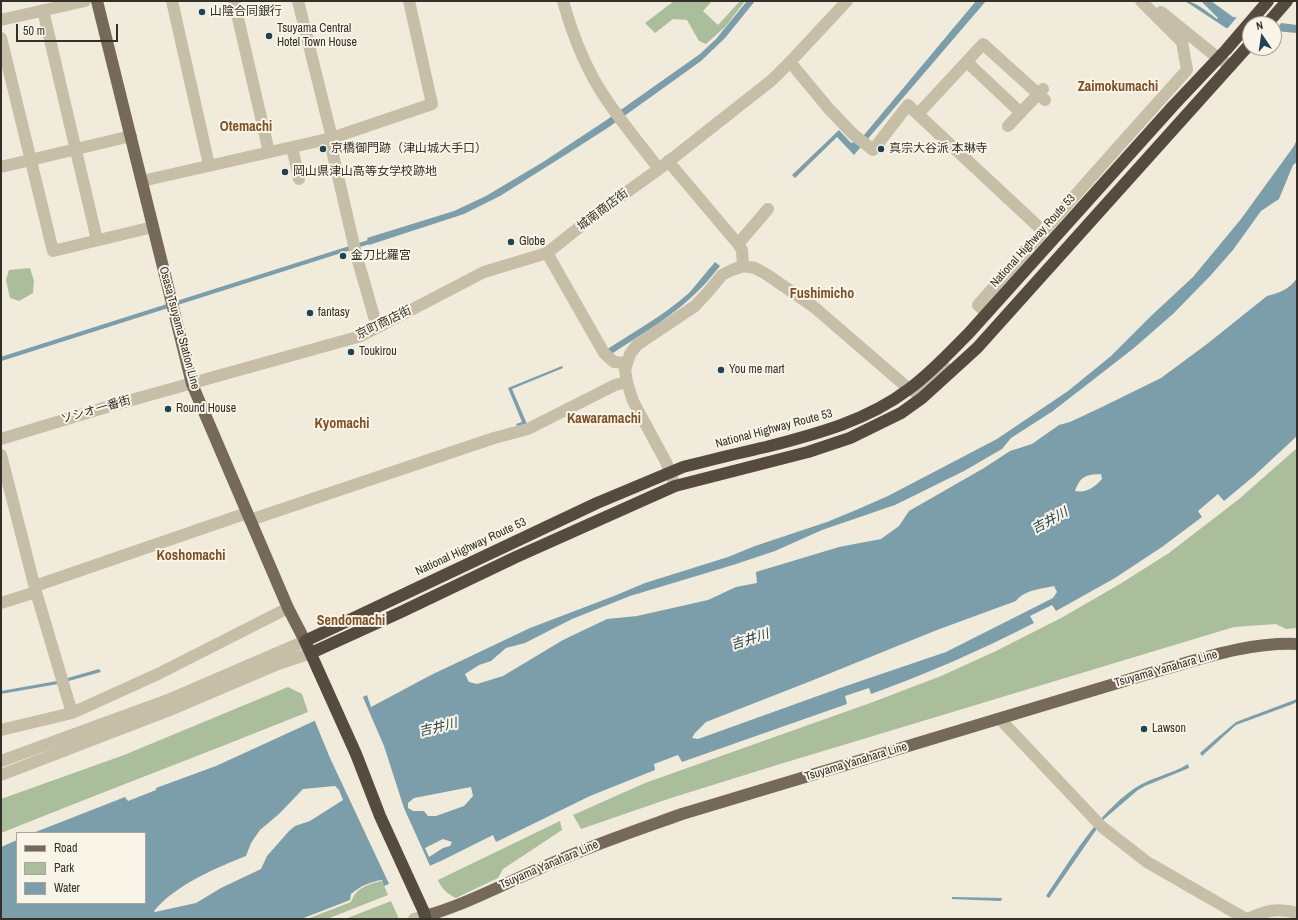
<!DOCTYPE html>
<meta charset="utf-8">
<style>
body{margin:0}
#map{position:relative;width:1298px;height:920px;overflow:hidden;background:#f0ebdb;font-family:"Archivo Narrow",sans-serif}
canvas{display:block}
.frame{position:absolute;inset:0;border:2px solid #342f28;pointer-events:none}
.legend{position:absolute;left:16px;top:832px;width:130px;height:72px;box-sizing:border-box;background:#f8f4e7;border:1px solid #aaa59b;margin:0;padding:5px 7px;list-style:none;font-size:12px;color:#342f28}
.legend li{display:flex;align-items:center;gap:8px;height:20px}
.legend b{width:20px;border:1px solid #aaa59b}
.north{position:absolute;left:1242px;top:16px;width:40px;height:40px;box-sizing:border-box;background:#f8f4e7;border:1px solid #aaa59b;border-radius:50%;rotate:347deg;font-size:11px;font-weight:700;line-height:16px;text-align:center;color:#342f28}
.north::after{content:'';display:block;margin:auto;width:14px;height:18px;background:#204353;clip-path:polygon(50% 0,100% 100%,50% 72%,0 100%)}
.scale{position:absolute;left:16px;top:24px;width:102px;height:18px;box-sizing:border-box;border:2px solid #342f28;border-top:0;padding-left:5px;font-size:12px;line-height:14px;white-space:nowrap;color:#342f28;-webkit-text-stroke:3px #f8f4e7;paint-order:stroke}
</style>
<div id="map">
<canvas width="1298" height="920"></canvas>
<div class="frame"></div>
<ul class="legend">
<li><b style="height:5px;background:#756a5a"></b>Road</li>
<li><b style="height:11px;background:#aabe9c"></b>Park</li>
<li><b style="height:11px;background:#7c9eab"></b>Water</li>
</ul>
<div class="north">N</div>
<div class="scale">50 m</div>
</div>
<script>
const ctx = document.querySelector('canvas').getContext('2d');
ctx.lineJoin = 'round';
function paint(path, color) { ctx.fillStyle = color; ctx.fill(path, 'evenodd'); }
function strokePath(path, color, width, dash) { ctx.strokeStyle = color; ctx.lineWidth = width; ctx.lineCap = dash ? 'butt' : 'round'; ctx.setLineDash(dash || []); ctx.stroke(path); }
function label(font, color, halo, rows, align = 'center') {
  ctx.font = font + ' "Archivo Narrow","Noto Sans JP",sans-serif'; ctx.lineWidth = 4; ctx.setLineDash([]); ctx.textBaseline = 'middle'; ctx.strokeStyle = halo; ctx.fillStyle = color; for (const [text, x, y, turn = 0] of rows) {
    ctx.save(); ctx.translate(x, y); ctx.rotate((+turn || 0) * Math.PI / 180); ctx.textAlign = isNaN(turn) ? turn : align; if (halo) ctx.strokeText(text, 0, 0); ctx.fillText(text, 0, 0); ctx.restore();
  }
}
paint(new Path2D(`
 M674,1h38l-9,10 15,14 22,-24h5l-20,26 -19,17 -7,-3 -12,-21 -14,-1 -18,14 -10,-10z
 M30,268l4,13 -1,12 -14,8 -9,-3 -4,-18 3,-10z
 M1297,448v180l-11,1 -10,-5 -42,3 -457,138 -106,33 -90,31 -8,-14 72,-32 228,-81 68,-26 55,-25 65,-33 59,-34 49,-31 70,-54z
 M288,687l14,7 6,18c-102,41 -205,80 -307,121v-34l123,-44z
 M560,821l2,9 -59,39 -5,9 -42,20c-10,-5 -14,-9 -18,-18z
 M382,881l6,14 -61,24h-20l44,-17c5,-14 17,-18 31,-21z
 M391,901l8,18h-54z`), '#aabe9c');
paint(new Path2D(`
 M747,1h8l-30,37 -24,23 -92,66 -39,25 -70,44 -36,18 -95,31 -2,-7 87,-27 32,-15 57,-34 62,-41 95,-67 16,-15z
 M976,1h10l-132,154 -17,-18 -42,41 -3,-3 47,-45 11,12 2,1 12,-8z
 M1185,1c10,0 24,12 32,18l1,-1 -17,-17h10l22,16 64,8v8l-23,-2v-7h-24v6l-24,-2z
 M1297,139v23l-4,3 -14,34 -18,12 -28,39 -22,25 -37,38 -40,35 -81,63 -42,27 -9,11 -38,22 -69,34 -73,25 -47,21 -42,14 -103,31 -58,23 -47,24 -19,5 -15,13 -12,4 -14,9 4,8 8,2 26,-8 60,-36 44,-21 30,-3 71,-16 28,-13 21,-4 -1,-11 83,-25 42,-8 18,-13 10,-15 75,-43 26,-17 22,-7 27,-19 11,-3 32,-15 59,-29 46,-34 60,-48c12,-3 23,-7 30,-18v158l-43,40 -30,25 -6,-7 -20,17 4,6 -40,30 -47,31 -59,33 -4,-6 -22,11 4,7c-53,27 -107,51 -163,71l-2,-6 -24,8 2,8 -165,58 -4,-7 -24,9 1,6 -65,26 -94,46 -3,-7 -50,25 -59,26 -2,-6c-13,2 -21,6 -31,14l-1,6 -49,19h-300v-72l16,-7v63h128v-70h-112l92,-36 3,4 28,-11v-2l60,-22 96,-44 55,-27 4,12 60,-32 99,-47 84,-32 31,-13 83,-26 27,-11 72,-24 29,-12 32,-14 109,-57 71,-48 43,-35 40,-40 42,-39 48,-58 53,-73zM1101,474l1,5c-7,8 -15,14 -27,12 6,-16 11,-16 26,-17zM1054,586l3,6 -4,6 -107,54 -106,36 -142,51 -6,-1 3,-5 11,-11 105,-41 126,-51 79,-29c8,-11 25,-12 38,-15zM335,786l4,4 4,10 -33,21 -15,5 -6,5 -22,25 -6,13 -40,19 -25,15 -41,9 -1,-1c21,-26 62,-43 92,-55l5,-13 9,-13 19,-16 24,-25zM471,787l2,9 -9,10 -28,10h-8l-4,-5h-11l-5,-3v-5l6,-5zM443,839l9,3 -2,4 -7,2 -14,9 -4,-9z
 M715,262l5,4c-6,7 -12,15 -18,21 -26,28 -61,47 -92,68l-4,-5c28,-18 58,-35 83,-57 9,-10 17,-21 26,-31z
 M562,366l1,2 -51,21 15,35 -10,2 -1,-2 6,-2 -14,-34z
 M99,669l2,3 -43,12 -57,10v-3l56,-10z
 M1297,699v3l-4,2 -57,21 -34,31 -2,-3 17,-15 19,-16z
 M1188,764l1,4 -44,18 -7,4 -35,30 -54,78 -3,-2c26,-38 50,-81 89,-108 17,-11 37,-14 53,-24z
 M952,897l50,1 -1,3 -49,-2z`), '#7c9eab');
paint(new Path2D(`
 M1238,16l44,6 -8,10v-8h-24v8l-24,-2z
 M362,695l22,51 20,62 27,60 -41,18 -60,-128 -16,-39z`), '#f0ebdb');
strokePath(new Path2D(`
 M1,359l371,-118`), '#7c9eab', 4);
strokePath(new Path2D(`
 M172,1l37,164
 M234,1l35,151
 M298,1l34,137 -1,8 25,108 21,73
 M563,1c10,36 24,71 45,101 16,23 34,45 51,67
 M43,10l54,230
 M1161,12l57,46 13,8
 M1,20l84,-19
 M1,38l52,213 100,-24
 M790,62l39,47 24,25 20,16 35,-45 135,126
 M967,62l54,51
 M918,114l65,-70 62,56
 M1008,126l35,-37
 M292,147l7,32
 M668,161l70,83 4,6 1,16
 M1,167l130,-31
 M142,181l190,-43 100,-34 -23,-103
 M738,244l30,-35
 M547,253l57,100 10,9 13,1
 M987,313l-9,-8 148,-167 61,-68 -5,-28 -41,-41
 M1,439l109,-33 251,-70 123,-64 63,-19 49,-39 63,-45 113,-89 18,-18 57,-61
 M1,455l35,137 36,121
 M675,486l-9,-24 -33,-61 -6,-19 -2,-12 5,-16 7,-9 58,-39 13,-14 14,-17 10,-5 11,-4 12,2 11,6 48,33 95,82 6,3 9,-4 22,-20
 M250,520l244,-82 34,-9 87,-44 12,-3
 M35,586l212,-73
 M1,603l35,-11
 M1000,719l102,108 45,35 99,57
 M1,730l71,-17 86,-39 130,-66
 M1,761l167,-61 137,-59
 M1,775l169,-65 108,-46 33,-11
 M414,919l11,-3 2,3
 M1247,919c19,-8 30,-12 50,-6`), '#c7bea8', 12);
strokePath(new Path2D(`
 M97,1l95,383 96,224 17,33
 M425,916c46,-13 88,-37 132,-55 41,-18 83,-32 125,-47l472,-142c47,-13 94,-30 143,-28`), '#756a5a', 12);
strokePath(new Path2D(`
 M1267,24l20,-23
 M311,653l90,-41 115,-55 159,-71 133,-34 42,-14 51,-25 21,-15 55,-50 273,-304
 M425,919v-3l-2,-6 -43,-94 -24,-62 -51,-113 292,-138 86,-36c28,-7 55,-14 83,-20 50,-13 101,-26 143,-58 22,-16 41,-37 60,-56l204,-227 53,-56 42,-49`), '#554b3f', 12);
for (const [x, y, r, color] of [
 [202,12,4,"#204353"],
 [269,36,4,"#204353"],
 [323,149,4,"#204353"],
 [881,149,4,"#204353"],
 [285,172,4,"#204353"],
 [511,242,4,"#204353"],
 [343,256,4,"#204353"],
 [310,313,4,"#204353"],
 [351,352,4,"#204353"],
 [721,370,4,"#204353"],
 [168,409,4,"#204353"],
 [1144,729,4,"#204353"]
]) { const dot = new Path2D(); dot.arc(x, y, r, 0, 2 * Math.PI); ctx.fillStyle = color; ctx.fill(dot); strokePath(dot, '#f8f4e7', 1.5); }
label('12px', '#342f28', '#f8f4e7', [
 ["山陰合同銀行",210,12],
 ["Tsuyama Central",277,29],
 ["Hotel Town House",277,43],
 ["京橋御門跡（津山城大手口）",331,149],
 ["真宗大谷派 本琳寺",889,149],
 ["岡山県津山高等女学校跡地",293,172],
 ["Globe",519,242],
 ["金刀比羅宮",351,256],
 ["fantasy",318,313],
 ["Toukirou",359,352],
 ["You me mart",729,370],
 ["Round House",176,409],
 ["Lawson",1152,729]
], 'left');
label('12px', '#342f28', '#f8f4e7', [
 ["城南商店街",603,210,-37],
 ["National Highway Route 53",1033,241,-48],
 ["京町商店街",384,323,-26],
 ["Osasa Tsuyama Station Line",179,328,75],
 ["ソシオ一番街",96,410,-16],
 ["National Highway Route 53",774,429,-15],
 ["National Highway Route 53",471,547,-25],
 ["Tsuyama Yanahara Line",1166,669,-16],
 ["Tsuyama Yanahara Line",856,762,-17],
 ["Tsuyama Yanahara Line",549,865,-23]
]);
label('italic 13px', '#204353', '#f8f4e7', [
 ["吉井川",1050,521,-29],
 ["吉井川",750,640,-18],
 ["吉井川",438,728,-14]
]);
label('bold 14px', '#7e5026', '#f8f4e7', [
 ["Zaimokumachi",1118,87],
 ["Otemachi",246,127],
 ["Fushimicho",822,294],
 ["Kawaramachi",604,419],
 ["Kyomachi",342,424],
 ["Koshomachi",191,556],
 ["Sendomachi",351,621]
]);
</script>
